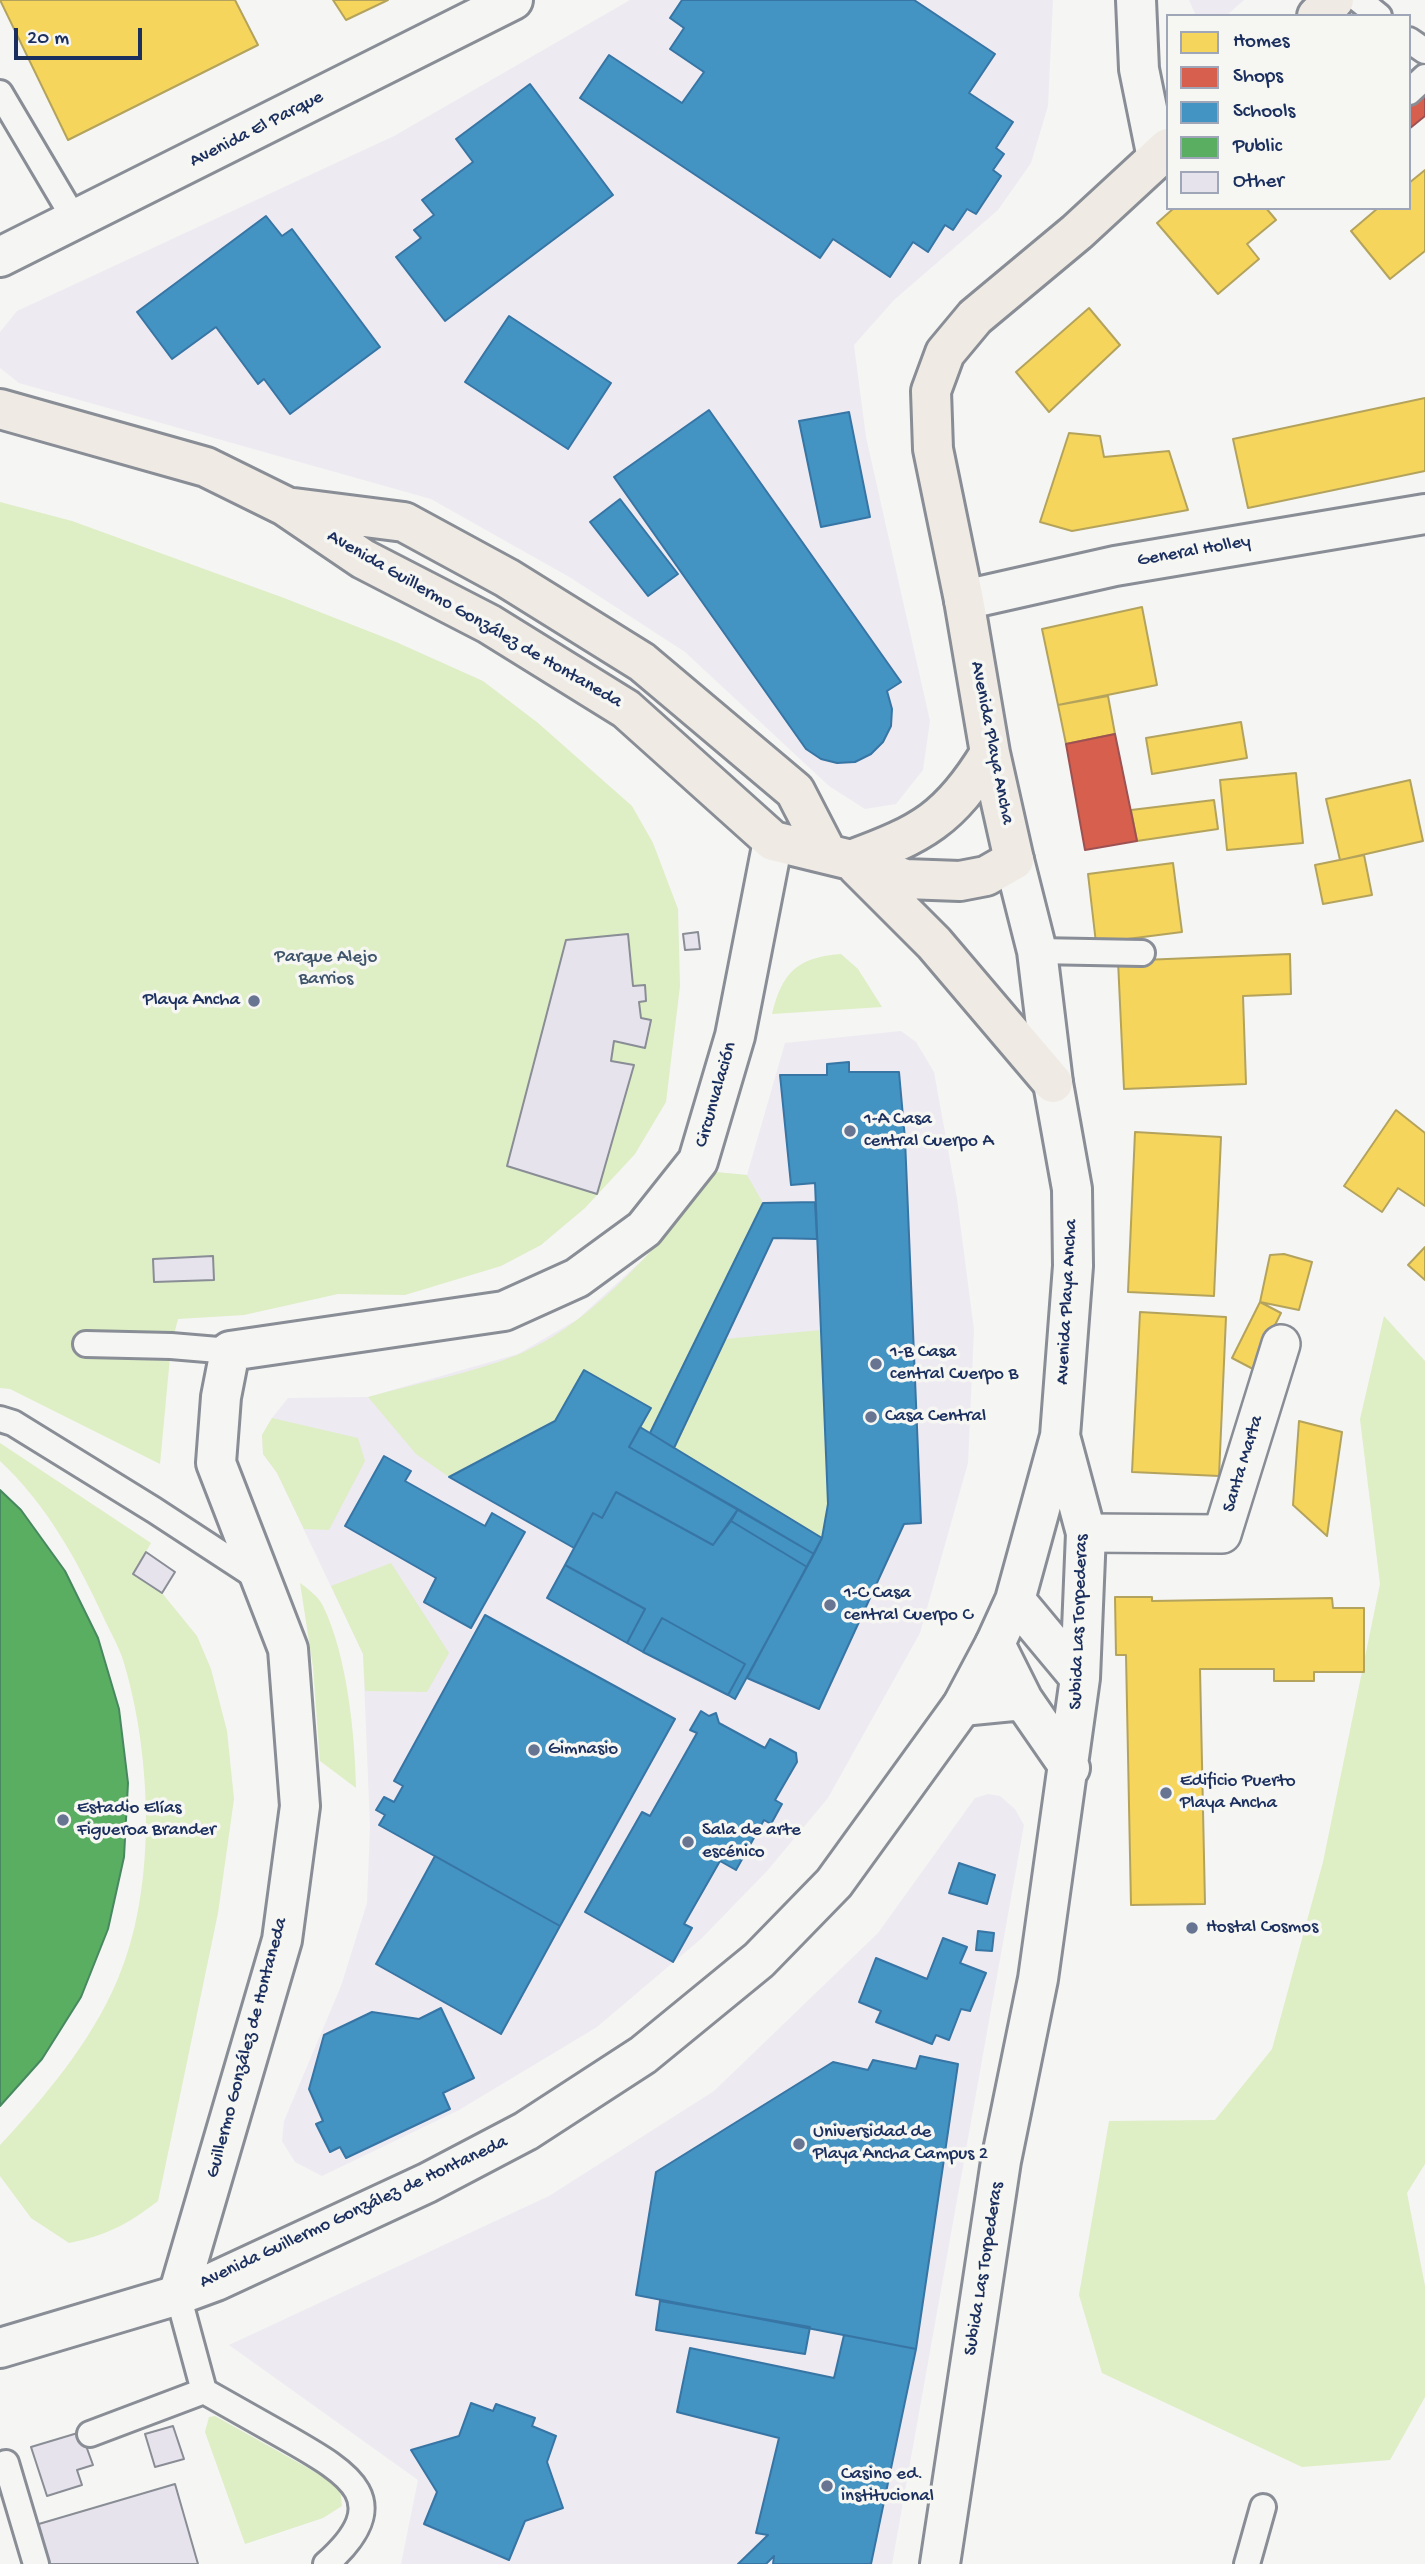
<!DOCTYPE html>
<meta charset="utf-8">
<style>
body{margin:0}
#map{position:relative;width:1425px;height:2564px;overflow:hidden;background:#f5f5f3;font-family:"Gochi Hand",sans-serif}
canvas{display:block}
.legend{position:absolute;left:1166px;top:14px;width:245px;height:196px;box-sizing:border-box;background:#f6f6f2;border:2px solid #9ea6b7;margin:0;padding:9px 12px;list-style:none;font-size:21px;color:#1b2f5e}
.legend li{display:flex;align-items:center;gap:14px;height:35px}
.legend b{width:35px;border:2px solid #9ea6b7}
.scale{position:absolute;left:14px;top:28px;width:128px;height:32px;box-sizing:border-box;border:4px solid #1b2f5e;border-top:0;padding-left:9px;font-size:21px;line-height:24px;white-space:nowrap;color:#1b2f5e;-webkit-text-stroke:5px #f6f6f2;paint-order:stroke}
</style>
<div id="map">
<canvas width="1425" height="2564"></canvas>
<ul class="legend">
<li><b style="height:19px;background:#f6d55c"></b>Homes</li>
<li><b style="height:19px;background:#d6604d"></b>Shops</li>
<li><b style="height:19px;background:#4393c3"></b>Schools</li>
<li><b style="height:19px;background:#5aae61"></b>Public</li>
<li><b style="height:19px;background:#e7e3ed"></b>Other</li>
</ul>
<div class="scale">20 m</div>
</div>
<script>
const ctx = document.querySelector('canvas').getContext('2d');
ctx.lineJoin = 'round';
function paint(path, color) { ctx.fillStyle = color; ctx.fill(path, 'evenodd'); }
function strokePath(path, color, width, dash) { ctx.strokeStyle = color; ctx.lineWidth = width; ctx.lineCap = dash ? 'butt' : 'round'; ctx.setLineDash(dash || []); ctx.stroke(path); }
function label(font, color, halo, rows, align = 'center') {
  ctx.font = font + ' "Gochi Hand",sans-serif'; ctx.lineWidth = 7; ctx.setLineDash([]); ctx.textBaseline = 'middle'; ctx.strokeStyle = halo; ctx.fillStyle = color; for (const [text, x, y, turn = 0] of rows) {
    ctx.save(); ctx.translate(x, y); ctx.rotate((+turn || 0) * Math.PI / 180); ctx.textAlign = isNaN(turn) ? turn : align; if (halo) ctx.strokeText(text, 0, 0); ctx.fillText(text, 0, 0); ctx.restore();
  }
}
paint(new Path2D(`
 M630,0h423l-5,106 -17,57 -33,47 -104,90 -40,45 12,92 64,284 -7,49 -27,34 -31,5 -36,-23 -144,-134 -114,-74 -140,-79 -412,-116 -19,-15v-36l17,-21 377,-175z
 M1189,0h55l-18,16h-30z
 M901,1031l15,11 18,30 23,127 17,131 -6,133 -48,170 -92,165 -61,73 -65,67 -105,89 -138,83 -137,66 -27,-14 -13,-21 2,-20 57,-135 26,-83 3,-76 -7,-173 -86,-181 -14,-19 -1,-19 10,-17 16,-20 80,-1 150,-43 60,-35 84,-77 53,-70 32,3 38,-132z
 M988,1794l12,2 15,13 9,16 -132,739h-491l17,-84 -189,-135 320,-149 165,-105 164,-158 97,-135z`), '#eeeaf1');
paint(new Path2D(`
 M0,502l72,19 212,77 112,44 87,39 55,42 94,83 21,37 25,66 2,77 -14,116 -31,52 -50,54 -44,37 -40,21 -96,29 -67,-1 -94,21 -66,4 -7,27 -11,118 -150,-75 -10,-1z
 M841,954l17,15 24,38 -110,7c10,-41 25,-57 69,-60z
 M715,1172l32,3 16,28 -113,230 -10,-6 11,-19 -67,-38 -29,51 -106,56 -33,-23 -48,-57c49,-14 102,-23 149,-42 77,-31 150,-118 198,-183z
 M1384,1316l41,45v803l-18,29 18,93v111l-35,63 -88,7 -200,-94 -23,-78 30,-174 106,-1 57,-71 51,-187 57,-278 -20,-165z
 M821,1330l7,174 -6,34 -148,-90 51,-109z
 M272,1418l86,20 7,23 -36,69 -25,-1 -27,-56 -14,-19 -1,-19z
 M0,1443l151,100 -18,31 29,19 35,43 14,33 16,62 7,68 -16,114 -60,288c-31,24 -51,34 -89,42l-38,-25 -31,-42v-31c45,-48 91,-103 117,-164 40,-91 35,-224 7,-318 -5,-17 -15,-33 -22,-49 -26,-56 -56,-110 -102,-153z
 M391,1563l58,90 -22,39 -62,-1 -2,-37 -32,-68z
 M300,1583c8,6 19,14 23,23 24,49 32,128 33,182l-36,-27 -7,-94z
 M215,2416l118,66 7,7 2,17 -19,12 -78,26 -40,-112 4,-15z`), '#deeec5');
const homes = new Path2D(`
 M0,0h235l23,45 -190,95z
 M333,0h55l-42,20z
 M1425,170v81l-35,28 -39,-48 27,-23h31v-25z
 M1174,208h92l10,12 -29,24 12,15 -41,35 -61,-71z
 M1089,308l31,37 -71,67 -33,-40z
 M1425,398v73l-177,37 -15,-69z
 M1069,433l31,3 4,21 65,-6 19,59 -116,21 -32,-9z
 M1142,607l15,78 -99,20 -16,-76z
 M1108,696l7,38 -49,10 -8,-39z
 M1241,722l6,36 -95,16 -6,-36z
 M1296,773l7,70 -76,7 -7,-70z
 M1410,780l13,61 -83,19 -14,-61z
 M1214,800l4,29 -81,12 -6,-31z
 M1364,855l8,40 -49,9 -8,-39z
 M1173,863l9,69 -86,11 -8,-69z
 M1290,954l1,40 -48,2 3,88 -122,5 -6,-128z
 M1396,1110l29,23v73l-27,-18 -16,24 -38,-26z
 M1135,1132l86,5 -7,159 -86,-4z
 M1425,1247v33l-17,-15z
 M1284,1254l28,8 -13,48 -39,-8 10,-47z
 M1260,1302l21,11 -28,56 -21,-11z
 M1140,1312l86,5 -7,159 -87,-4z
 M1299,1421l43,11 -15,104 -34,-31z
 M1115,1597h37v4l180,-3 1,10h31v64h-50v9h-40v-12h-74l5,235 -74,1 -5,-250h-10z`);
paint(homes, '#f6d55c');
strokePath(homes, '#b4a35d', 2);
const shops = new Path2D(`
 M1409,77l16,18v21l-16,13z
 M1115,734l22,107 -52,9 -19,-106z`);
paint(shops, '#d6604d');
strokePath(shops, '#9e5152', 2);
const schools = new Path2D(`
 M682,0h232l81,54 -26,39 44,29 -17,26 8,6 -11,16 8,6 -25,38 -9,-5 -14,21 -8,-5 -17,27 -15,-10 -23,35 -57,-38 -13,19 -240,-160 29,-43 73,48 22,-31 -34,-23 14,-21 -14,-10z
 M530,84l83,111 -168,126 -49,-64 25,-19 -7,-8 20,-15 -12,-15 51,-38 -17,-23z
 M266,216l16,20 10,-7 88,118 -90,67 -26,-35 -6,5 -42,-57 -44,32 -35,-47z
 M509,316l102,67 -43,66 -103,-67z
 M709,410l192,272 -14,9 5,18 -1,17 -8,16 -12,12 -16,8 -18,1 -16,-4 -15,-10 -192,-272z
 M849,412l21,105 -49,10 -22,-106z
 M620,499l58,75 -30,22 -58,-74z
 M849,1062v10h50l6,67 16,384 -17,1 -85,185 -72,-31 75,-140 6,-34 -13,-321 -24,2 -11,-110h47v-11z
 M815,1202l2,37 -44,-1 -99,210 -24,-15 113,-230z
 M584,1370l67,38 -22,39 109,62 -25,36 -97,-53 -14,26 -9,-5 -19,35 -125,-71 106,-56z
 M640,1427l182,111 -8,16 -185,-107z
 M384,1456l27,15 -6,10 80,45 7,-13 33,19 -54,96 -47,-26 12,-24 -91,-52z
 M616,1492l97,53 18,-24 76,46 -72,132 -7,-4 17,-31 -83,-46 -19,34 -16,-9 18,-34 -80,-44 28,-52 9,5z
 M738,1509l76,45 -7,13 -76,-46z
 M565,1565l80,44 -18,34 -80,-45z
 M485,1615l190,104 -115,207 -181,-101 6,-10 -9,-5 8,-13 10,5 9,-16 -9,-5z
 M662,1618l83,46 -17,31 -85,-43z
 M701,1711l8,5 7,-3 3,10 46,25 5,-9 26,14 1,9 -22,38 7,4 -11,20 -7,-4 -28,50 -16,-9 -36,63 8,4 -19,34 -88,-50 57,-100 8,4 47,-83 -7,-3z
 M435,1856l125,70 -59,108 -125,-70z
 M959,1863l36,12 -8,29 -38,-11z
 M978,1931l16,2 -2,18 -16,-1z
 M943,1938l24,9 -7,16 26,10 -16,38 -9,-2 -12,31 -13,-5 -4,9 -56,-22 5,-11 -22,-9 17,-44 51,21z
 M441,2008l33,70 -31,15 7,16 -104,49 -6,-11 -10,5 -14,-28 7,-3 -14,-32 15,-54 48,-23 47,7z
 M920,2056l38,8 -42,285 -280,-54 20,-123 177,-110 35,8 5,-10 43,9z
 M660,2301l150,26 -5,27 -149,-24z
 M844,2335l72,14 -45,215h-98l1,-8 -8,8h-28l30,-29 -12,-2 23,-95 -102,-26 13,-64 144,30z
 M471,2403l22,8 3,-7 39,14 -3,8 24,10 -9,26 16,46 -38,13 -16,39 -85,-36 13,-32 -26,-42 48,-14z`);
paint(schools, '#4393c3');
strokePath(schools, '#3775a5', 2);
const public = new Path2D(`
 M0,1490l21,20 44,61 33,67 21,71 9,74 -4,74 -16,72 -27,68 -39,62 -42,47z`);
paint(public, '#5aae61');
strokePath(public, '#478860', 2);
const building = new Path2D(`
 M698,932l2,17 -15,1 -2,-16z
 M628,934l5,52 12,-1 1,16 -7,1 2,16 10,2 -6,28 -31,-7 -3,20 23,4 -37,129 -90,-28 59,-226z
 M213,1256l1,24 -60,2 -1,-23z
 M146,1552l29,20 -13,21 -29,-19z
 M173,2426l11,33 -29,8 -10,-33z
 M81,2432l12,33 -16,5 5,15 -35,11 -16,-49z
 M175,2484l23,80h-155l-11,-38z`);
paint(building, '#e7e3ed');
strokePath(building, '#898d95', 2);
const service = new Path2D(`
 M1359,0l20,16
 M1409,40l16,11
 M1409,92l16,-15
 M0,93l75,127
 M1037,951l105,2
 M86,1344l85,2 59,5
 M0,1419l13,4 141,87 107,70
 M178,2295l26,96
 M90,2434l114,-43c28,16 57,32 85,48 61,35 108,62 37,125
 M6,2463l30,101
 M1247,2564l16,-57`);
const pedestrian = new Path2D(`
 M1086,1533l136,1 59,-190`);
const minor = new Path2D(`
 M1136,0l3,69 18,89
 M0,257l513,-257
 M964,600l151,-34 310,-52
 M178,2295l104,-355 18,-134 -12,-157 -72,-186 5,-66 9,-46 274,-40 73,-33 67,-49 54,-68 37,-125 38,-195`);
const tertiary = new Path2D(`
 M0,2348l178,-53 38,-14 211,-98 99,-52 117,-76 116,-95 75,-77 128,-177 33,-62`);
const secondary = new Path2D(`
 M1014,860l23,91 16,132 19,106 1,77 -13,170 -45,164 -20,44 28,56 47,68
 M1015,1600l65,78
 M962,1706l61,-6
 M940,2564l61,-403 37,-182 42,-301 6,-145 -26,-97`);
const primary = new Path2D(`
 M1317,16l17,-16
 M0,409l206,58 79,39 78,53 126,65 137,85 147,132 78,19 54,19 55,2 26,-5 28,-16 -24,-107 -26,-153 -31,-151 -2,-58 14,-38 30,-36 102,-85 91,-84
 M294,508l110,14 103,56 135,84 153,129 32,62
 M851,860c71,-26 99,-41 139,-107
 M857,866l77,77 119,140`);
strokePath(service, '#898d95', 30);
strokePath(pedestrian, '#898d95', 42);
strokePath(minor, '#898d95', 44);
strokePath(tertiary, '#898d95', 44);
strokePath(secondary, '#898d95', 44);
strokePath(primary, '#898d95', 44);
strokePath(service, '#f5f5f3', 24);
strokePath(pedestrian, '#f5f5f3', 37);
strokePath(minor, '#f5f5f3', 38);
strokePath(tertiary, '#f5f5f3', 38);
strokePath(secondary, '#f5f5f3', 38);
strokePath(primary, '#efebe4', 38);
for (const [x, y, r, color] of [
 [254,1001,7,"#677492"],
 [850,1131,7,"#677492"],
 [876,1364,7,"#677492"],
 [871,1417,7,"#677492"],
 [830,1605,7,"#677492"],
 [534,1750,7,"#677492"],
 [1166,1793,7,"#677492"],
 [63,1820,7,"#677492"],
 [688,1842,7,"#677492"],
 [1192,1928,7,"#677492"],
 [799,2144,7,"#677492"],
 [827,2486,7,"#677492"]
]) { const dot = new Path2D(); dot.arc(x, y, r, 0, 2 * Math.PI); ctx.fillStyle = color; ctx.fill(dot); strokePath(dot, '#f6f6f2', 2.5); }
label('19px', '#1b2f5e', '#f6f6f2', [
 ["Avenida El Parque",257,130,-27],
 ["General Holley",1194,552,-10],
 ["Avenida Guillermo González de Hontaneda",474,620,30],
 ["Avenida Playa Ancha",991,743,79],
 ["Circunvalación",717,1095,-74],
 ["Avenida Playa Ancha",1068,1302,-87],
 ["Santa Marta",1244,1464,-73],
 ["Subida Las Torpederas",1080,1622,-88],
 ["Guillermo González de Hontaneda",248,2048,-75],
 ["Avenida Guillermo González de Hontaneda",354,2213,-25],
 ["Subida Las Torpederas",985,2269,-81]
]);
label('19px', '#3e546b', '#f6f6f2', [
 ["Parque Alejo",326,958],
 ["Barrios",326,980]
]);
label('19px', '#1b2f5e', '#f6f6f2', [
 ["Playa Ancha",240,1001,"right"],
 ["1-A Casa",864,1120],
 ["central Cuerpo A",864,1142],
 ["1-B Casa",890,1353],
 ["central Cuerpo B",890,1375],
 ["Casa Central",885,1417],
 ["1-C Casa",844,1594],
 ["central Cuerpo C",844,1616],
 ["Gimnasio",548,1750],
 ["Edificio Puerto",1180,1782],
 ["Playa Ancha",1180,1804],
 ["Estadio Elías",77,1809],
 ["Figueroa Brander",77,1831],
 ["Sala de arte",702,1831],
 ["escénico",702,1853],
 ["Hostal Cosmos",1206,1928],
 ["Universidad de",813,2133],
 ["Playa Ancha Campus 2",813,2155],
 ["Casino ed.",841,2475],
 ["institucional",841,2497]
], 'left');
</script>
